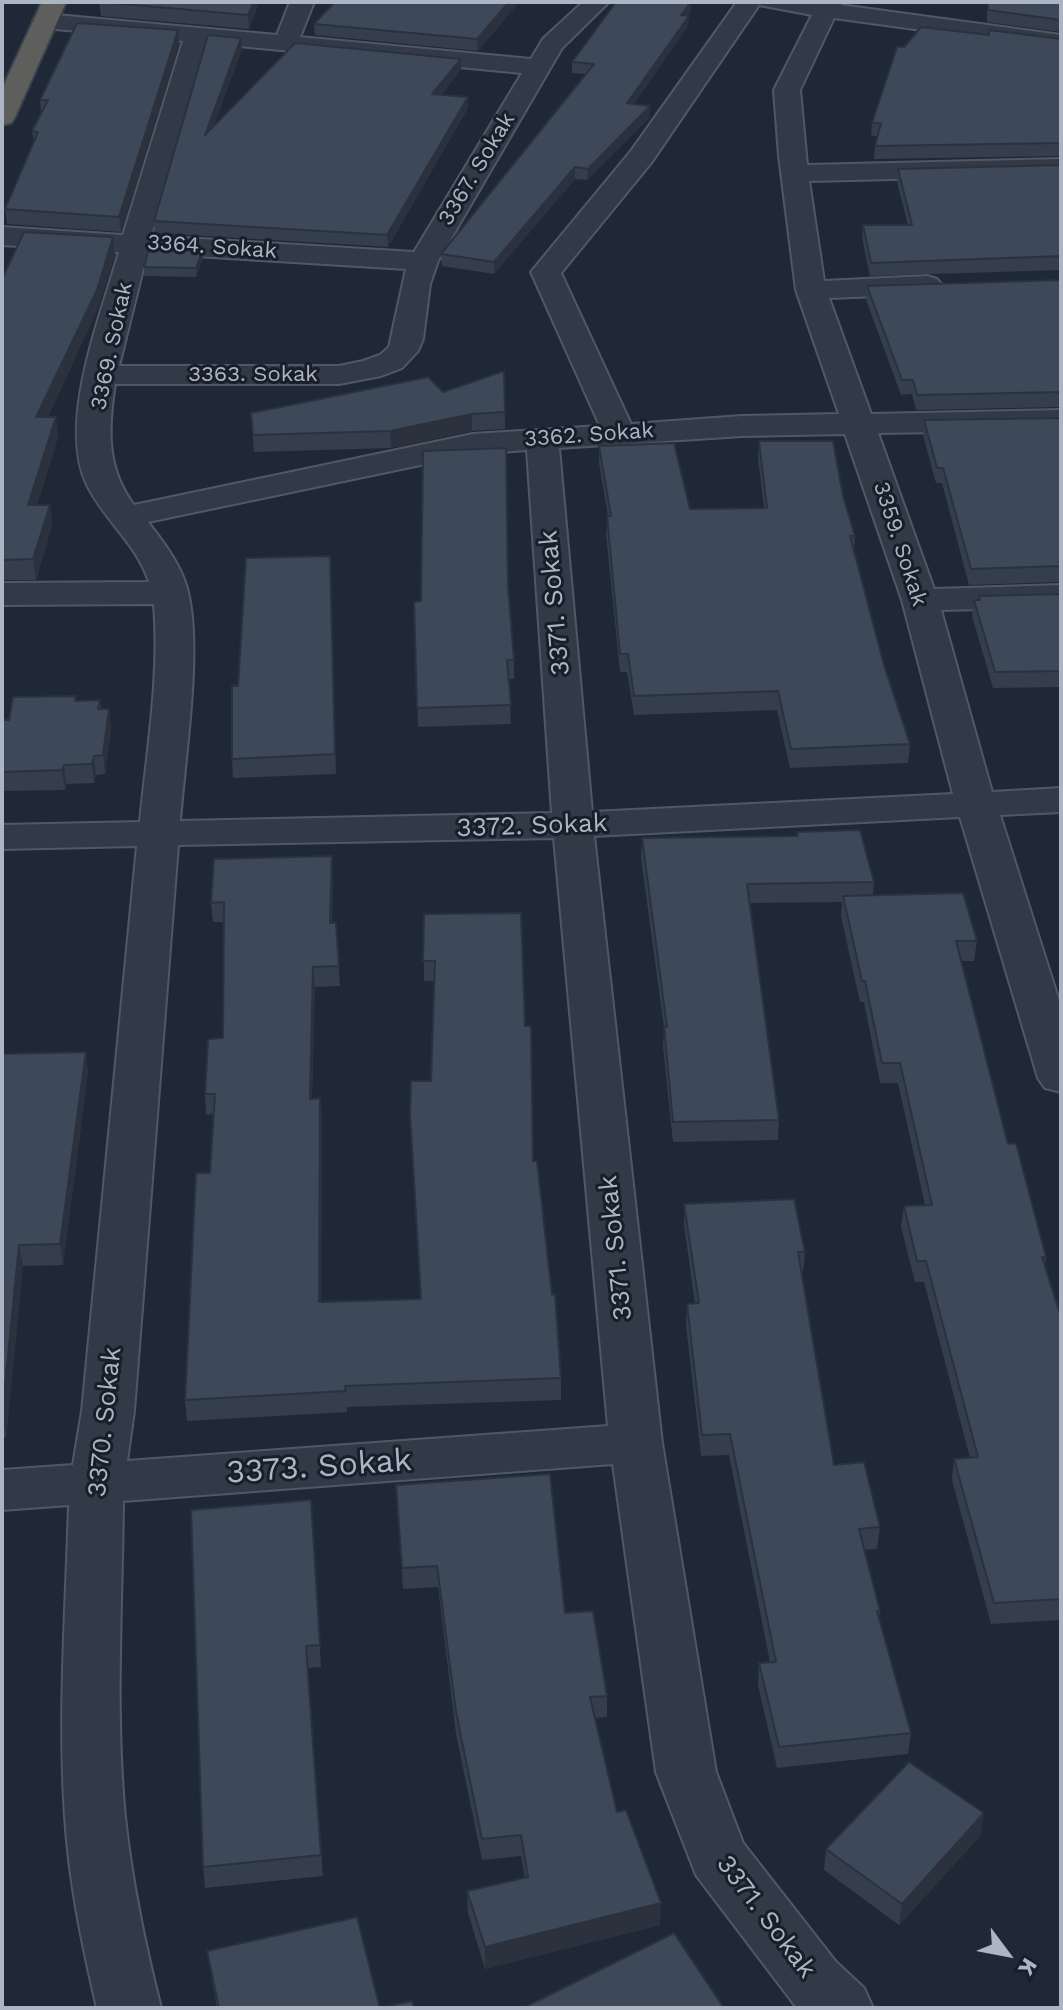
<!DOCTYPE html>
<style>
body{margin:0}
#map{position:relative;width:1063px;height:2010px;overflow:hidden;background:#1f2836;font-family:"Work Sans",sans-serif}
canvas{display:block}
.frame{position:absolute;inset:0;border:4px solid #adb5c4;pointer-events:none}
.north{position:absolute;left:967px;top:1914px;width:80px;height:80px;-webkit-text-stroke:6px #181f2b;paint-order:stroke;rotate:122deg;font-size:22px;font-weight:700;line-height:32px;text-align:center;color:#adb5c4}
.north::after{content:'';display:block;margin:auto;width:28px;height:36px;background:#adb5c4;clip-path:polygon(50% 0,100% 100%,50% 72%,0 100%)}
</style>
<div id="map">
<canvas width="1063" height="2010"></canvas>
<div class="frame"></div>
<div class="north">K</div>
</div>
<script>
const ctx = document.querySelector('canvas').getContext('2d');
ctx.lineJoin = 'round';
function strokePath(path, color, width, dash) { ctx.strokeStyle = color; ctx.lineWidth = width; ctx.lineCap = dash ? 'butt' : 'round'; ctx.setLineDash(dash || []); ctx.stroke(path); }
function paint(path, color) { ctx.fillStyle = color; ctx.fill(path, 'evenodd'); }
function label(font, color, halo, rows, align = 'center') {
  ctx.font = font + ' "Work Sans",sans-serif'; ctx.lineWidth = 6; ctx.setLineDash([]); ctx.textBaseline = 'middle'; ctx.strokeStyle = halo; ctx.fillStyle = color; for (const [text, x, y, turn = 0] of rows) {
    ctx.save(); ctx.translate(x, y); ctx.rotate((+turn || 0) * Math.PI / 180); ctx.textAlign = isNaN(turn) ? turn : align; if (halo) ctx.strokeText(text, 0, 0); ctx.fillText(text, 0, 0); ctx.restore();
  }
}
const minor = new Path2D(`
 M290,2h24l-14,35 231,22 12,-20 40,-37h26l-47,46 -124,213 -8,23 -7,55 -5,12 -16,17 -21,8 -42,8h-224c-7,44 -9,84 19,121l339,-71 127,-8 -69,-154 100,-121 106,-149h105l-1,3 220,30v14l-227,-31 -34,72 7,75 254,-6v16l-252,6 15,100 103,-5 10,3 5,6 -5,6 -10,3 -98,4 42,116 190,-4v20l-183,3 56,156 127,-4v22l-120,3 51,182 69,-4v24l-61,3 61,192v85l-16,-4 -7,-10 -78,-261 -366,19 68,607 54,329 27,71 93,119 28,26 9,20h-76l-101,-133 -40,-103 -43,-308 -490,37c-1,105 -8,212 2,316 7,65 20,128 36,191h-64c-15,-64 -28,-127 -32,-192 -7,-103 1,-208 4,-311l-67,5v-40l71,-5 9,-54 55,-565 -135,3v-24l138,-3c7,-72 20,-146 14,-218l-152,1v-22l147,-1c-12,-38 -45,-62 -62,-97 -30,-62 14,-170 32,-233l-117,-7v-18l121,8 60,-194 -138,-13 -9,-2 -3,-5 3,-5 9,-2 232,21zM759,5l53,10 -38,75 5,66 17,134 43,124 -97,2 -111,8 -70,-151 90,-110zM207,43l315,30 -108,179 -263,-16zM147,253l259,16 -17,78 -9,8 -17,6 -24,5h-220zM845,434l57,166 51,194 -361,18 -33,-364 183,-12zM527,450l25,363 -372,8c5,-64 22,-170 8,-229 -6,-26 -24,-49 -40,-70l325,-68zM554,838l54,588 -481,35 7,-50 44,-566z`);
const trunk = new Path2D(`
 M42,2h24l-51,115 -4,6 -9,2v-36z`);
strokePath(minor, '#505865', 4);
strokePath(trunk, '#3a424e', 4);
paint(minor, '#333a47');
paint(trunk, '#5e5e5c');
paint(new Path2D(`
 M99,2h160l-10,27 -148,-13z
 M335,2h184l-41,49 -163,-16 -1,-11z
 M987,2h74v30l-74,-10z
 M691,11l-3,4v11l-54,78 16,2v11l-63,63 -12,-1 -81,95 -52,-8 -1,-12 145,-180 -14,-1v-11z
 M989,30l72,9v117l-187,3 1,-13 3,-10h-7l1,-13 32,-76 84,-12z
 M179,44l-58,188 -114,-8 -2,-15 29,-67 -2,-11 9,-18 -1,-13z
 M242,49l-29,78 248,-57 -20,25 27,13 -80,139 -233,-14 -1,-12z
 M1061,165v105l-191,6 -8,-38 1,-13h45l-11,-43 1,-13z
 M113,237l2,18 -17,53 -50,109 10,20 -21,68h13l2,20 -16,55h-34v-301z
 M203,259l-7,18 -52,-1v-9z
 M1061,280v127l-145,3 -4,-16 -11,1 -35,-95 1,-14z
 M504,371l1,58 -33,2 -81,17 -137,4 -3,-39 192,-21z
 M1061,418v164l-92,3 -27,-102h-6l-13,-48 1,-15z
 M759,441l84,55 12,40 -1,15 30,114 26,79 -2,19 -118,5 -13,-58 -143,5 -7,-43h-7l-14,-138 2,-18 -9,-53v-17l91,63 74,-1 -6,-50z
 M330,556l6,218 -103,4 -1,-19 6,-73z
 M508,586l6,74v19h-5l2,45 -93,3 -4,-125 7,-1z
 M1061,594v93l-68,1 -21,-72 2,-16h4l1,-4z
 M100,700l1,9 10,19 -6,46 -9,1 -2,8 -28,1 -1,6 -63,1v-71h7l67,-19z
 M797,832l77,50 -1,13 104,46 -3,20h-13l47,183 38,113 -1,8 16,52v303l-70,4 -39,-144 2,-21 16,-1 -46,-176h-9l-14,-55 3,-21 21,-1 -27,-122h-18l-16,-81h-4l-19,-86 1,-14 -92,1 29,217 -1,20 -105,2 -10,-95 1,-19 -23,-170 1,-20 154,-2z
 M332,856l1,19 -1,48h4l4,63 -25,1 -3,111h8l2,21 -1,183 100,-3 13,-318h-10v-67l101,112 8,135 28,217v22l-214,7v5l-160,9 -2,-21 25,-227 3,-59 -7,1 -1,-21 18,-56 1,-116h-11l-2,-19z
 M2,1054l86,18 -25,193 -40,1 -17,171 -4,1z
 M684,1204l121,48 -2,21h-1l32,192 46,62 -3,22 -13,1 16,61 -1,8 32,114 -3,21 -131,14 -19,-83 1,-22 11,-1 -41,-207 -28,1 -15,-131 1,-21h8l-11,-79z
 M396,1485l169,128 42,83v21l-12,1 22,94 43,113 -175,44 -17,-56 -1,-22 58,-13 -4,-22 -39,4 -26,-126 -18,-147 -35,2z
 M311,1500l10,167 -13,1 15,208 -118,12 -2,-21z
 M981,1835l-82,90 -75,-55 2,-21z
 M207,1951l173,57h34h-197z`), '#343e4d');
paint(new Path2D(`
 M253,2h6l-10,27 -1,-14z
 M509,2h10l-41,49 -1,-12z
 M691,2v9l-10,14v-10z
 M689,16l-1,10 -61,88v-11z
 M178,30l1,14 -58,188 -2,-15z
 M241,38l1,11 -36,98 -1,-12z
 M461,59v11l-29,35v-11z
 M468,97v11l-80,139 -1,-12z
 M650,106v11l-63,63 1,-11z
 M575,167v12l-81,95v-12z
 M113,237l2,18 -17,53 -59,128 -3,-19z
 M202,251l1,8 -7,18v-9z
 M472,414v17l-81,17 -1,-17z
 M56,417l2,20 -27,88 -3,-20z
 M50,505l2,20 -16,55 -3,-21z
 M109,709l2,19 -6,46 -2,-19z
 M94,756l2,19 -2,8 -2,-19z
 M64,765l2,19 -1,6 -3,-20z
 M332,856l1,19 -2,68 -1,-20z
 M313,967l2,20 -4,132 -1,-20z
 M86,1052l2,20 -25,193 -3,-21z
 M320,1098l2,21 -1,204 -2,-21z
 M19,1245l4,21 -17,171 -4,-21z
 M984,1813l-3,22 -82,90 3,-21z
 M661,1903l-1,22 -175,44v-22z`), '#2b323e');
const building = new Path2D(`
 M100,2h153l-5,13z
 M335,2h174l-32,37 -163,-15z
 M616,2h75l-10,13 8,1 -62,87 23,3 -62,63 -13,-2 -81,95 -53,-8 153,-190 -22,-2z
 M988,2h73v18l-73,-10z
 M77,23l101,7 -59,187 -114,-8 33,-77 -6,-1 16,-31h-8z
 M921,27l68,8v-5l72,9v104l-186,3 6,-23h-9l25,-76h7z
 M208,35l33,3 -36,97 90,-92 166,16 -29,35 36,3 -81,138 -233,-14z
 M1061,165v91l-190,7 -8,-38h49l-14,-56z
 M24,232l89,5 -16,53 -61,127h20l-28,88h22l-17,54 -31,1v-281z
 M149,248l53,3 -6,17 -52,-1z
 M1061,280v112l-144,3 -4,-15h-11l-35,-94z
 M504,371l1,41 -33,2 -82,17 -137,4 -2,-22 177,-36 15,15z
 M1061,418v148l-90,3 -28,-101h-6l-13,-48z
 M759,441h74l10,55 12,40h-5l34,129 26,79 -119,5 -13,-58 -144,5 -6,-42h-8l-13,-138h4l-12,-70 75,-3 16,66 77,-1z
 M506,448l2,138 6,74h-7l4,45 -94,3 -3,-106 7,-1 2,-150z
 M330,556l5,198 -103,5v-73h6l8,-128z
 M1061,594v77l-66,1 -21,-72h6l-1,-4z
 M76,696l-1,5 25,-1 -2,9h11l-6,46 -9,1 -2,8 -28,1 -2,5 -60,2v-52h7l4,-23z
 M860,830l14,52 -127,2 32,236 -106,2 -9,-95h3l-25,-189 156,-2 -1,-4z
 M332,856l-2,67h6l3,43 -26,1 -3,132 10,-1 -1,204 102,-3 -11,-185 1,-33h20l4,-120h-12l1,-47 97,-1 4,113h6l2,135h4l15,134 3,-1 6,84 -216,8 1,5 -161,9 11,-227h14l5,-79h-10l3,-55 15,-1 1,-136 -13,1 3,-44z
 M963,893l14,48h-21l52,203 8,-1 30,114h-4l19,60v282l-67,4 -40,-144 24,-2 -52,-196h-9l-13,-55 28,-1 -32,-142h-18l-17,-82h-3l-19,-85z
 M86,1052l-26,192 -41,1 -17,171v-362z
 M794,1199l11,53h-7l36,213 30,-3 16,65 -21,2 21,82h-3l34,122 -132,14 -20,-84 17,-1 -46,-228 -28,1 -15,-131 12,-1 -15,-99z
 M550,1474l15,139 28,-2 14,85 -17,1 27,115 9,-2 35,93 -176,44 -18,-56 61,-14 -7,-42 -39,4 -26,-127 -19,-146 -35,2 -6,-83z
 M311,1500l9,145 -14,1 15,209 -118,12 -12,-357z
 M909,1762l75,51 -82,91 -76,-55z
 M357,1917l23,91 32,-7 2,7h-195l-12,-57z
 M674,1933l50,75h-201z`);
paint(building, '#3d4859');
strokePath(building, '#2b323e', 2);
label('22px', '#adb5c4', '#181f2b', [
 ["3367. Sokak",477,169,-59],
 ["3364. Sokak",212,247,4],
 ["3369. Sokak",112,346,-78],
 ["3363. Sokak",253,375],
 ["3362. Sokak",589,435,-4],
 ["3359. Sokak",900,544,72]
]);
label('26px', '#adb5c4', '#181f2b', [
 ["3371. Sokak",555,603,-95],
 ["3372. Sokak",532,826,-2],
 ["3371. Sokak",616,1248,-96],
 ["3370. Sokak",105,1422,-84],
 ["3371. Sokak",766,1917,53]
]);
label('32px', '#adb5c4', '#181f2b', [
 ["3373. Sokak",319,1467,-4]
]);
</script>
